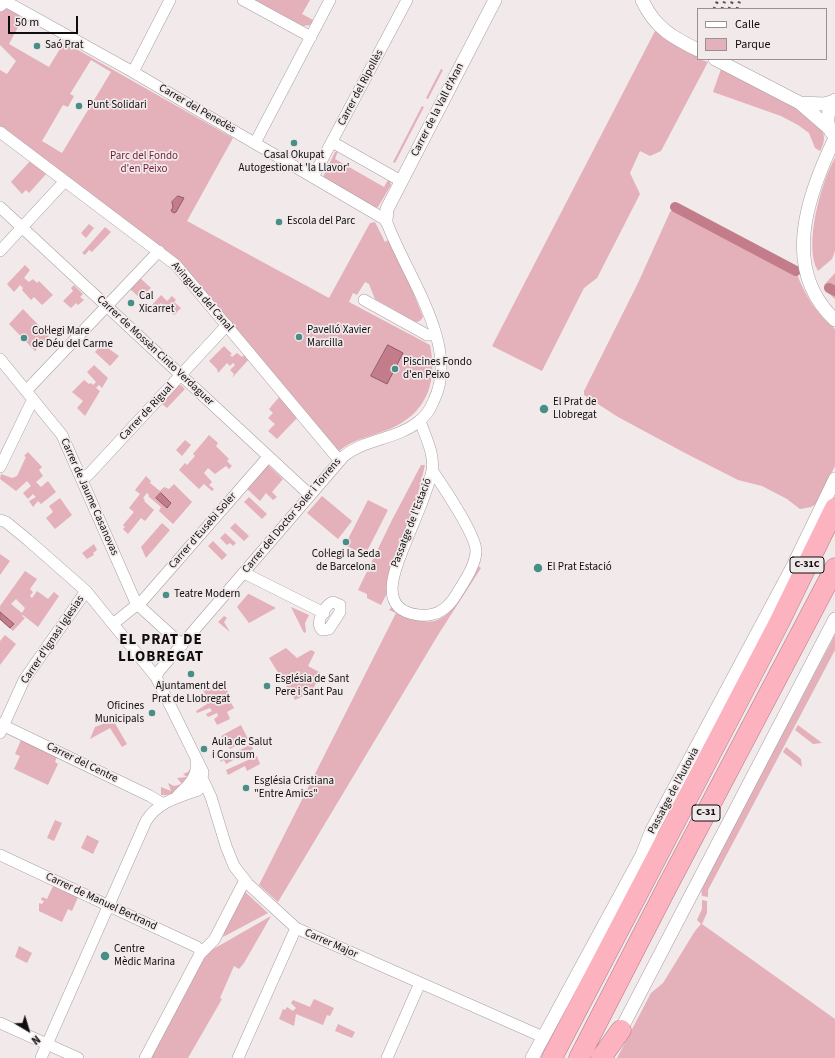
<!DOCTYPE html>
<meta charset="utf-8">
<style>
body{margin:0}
#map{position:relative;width:835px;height:1058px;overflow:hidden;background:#f1e9ea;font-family:"Source Sans 3",sans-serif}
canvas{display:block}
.legend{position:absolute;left:697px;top:8px;width:130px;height:52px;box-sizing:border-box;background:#f1e9ea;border:1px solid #979192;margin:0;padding:5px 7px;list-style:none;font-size:12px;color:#100d0e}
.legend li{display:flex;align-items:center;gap:8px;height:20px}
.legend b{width:20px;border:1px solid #979192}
.north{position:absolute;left:8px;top:1010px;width:40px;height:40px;-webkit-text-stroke:3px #f1e9ea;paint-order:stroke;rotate:142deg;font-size:11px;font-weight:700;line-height:16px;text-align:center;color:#100d0e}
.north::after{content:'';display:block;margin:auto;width:14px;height:18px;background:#100d0e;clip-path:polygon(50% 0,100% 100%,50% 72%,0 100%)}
.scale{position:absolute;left:8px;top:16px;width:70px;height:18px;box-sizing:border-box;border:2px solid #100d0e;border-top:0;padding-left:5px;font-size:12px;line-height:14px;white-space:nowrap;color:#100d0e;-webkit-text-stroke:3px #f1e9ea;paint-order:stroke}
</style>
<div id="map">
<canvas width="835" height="1058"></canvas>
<ul class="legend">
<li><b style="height:5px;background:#fff"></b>Calle</li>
<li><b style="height:11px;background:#e4b0b9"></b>Parque</li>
</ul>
<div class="north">N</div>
<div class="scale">50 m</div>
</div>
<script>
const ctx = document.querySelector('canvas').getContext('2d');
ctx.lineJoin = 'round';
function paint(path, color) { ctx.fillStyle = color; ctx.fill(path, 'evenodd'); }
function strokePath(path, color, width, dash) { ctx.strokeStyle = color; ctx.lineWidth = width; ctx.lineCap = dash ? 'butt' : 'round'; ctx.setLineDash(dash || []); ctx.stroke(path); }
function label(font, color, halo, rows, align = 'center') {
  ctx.font = font + ' "Source Sans 3",sans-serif'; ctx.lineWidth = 3.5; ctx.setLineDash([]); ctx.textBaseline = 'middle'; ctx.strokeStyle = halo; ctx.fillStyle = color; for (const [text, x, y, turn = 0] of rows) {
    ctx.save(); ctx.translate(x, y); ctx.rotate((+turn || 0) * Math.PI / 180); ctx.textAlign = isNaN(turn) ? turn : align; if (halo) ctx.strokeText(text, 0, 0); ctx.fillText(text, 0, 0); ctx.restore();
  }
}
paint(new Path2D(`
 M253,0h57l-8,14 13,7 -4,4 -8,1z
 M7,9h4l13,7 -15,28 40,23 15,-25 169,96 -46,83 142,77 41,-75 5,-1 10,20 3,-2 19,37 16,40 -3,4 -4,1 -41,-23 -6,-15 -4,-2 -8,13 -4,-2 -4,9 81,43c7,34 -1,64 -34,81 -22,11 -47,12 -63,31l-147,-179 -186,-141v-67l7,4 9,-13 -16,-16v-34zM91,60l20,12 -49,81 -20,-12 21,-36 5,2 6,-11 -4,-2z
 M655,31l16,11 27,15v2l10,3 -47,89 -11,5 -10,-5 -10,22 10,21 -43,84 -13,10 -42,83 -50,-25z
 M441,69l2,1 -15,29 -2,-1z
 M721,69c24,12 86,38 100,59 5,8 3,16 -1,23l-5,-3 -6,-15 -11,-8 -17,-9 -68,-24z
 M422,106l2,1 -29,56 -2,-1z
 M338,151l-3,8 49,28 4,-7 2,1 1,4 -13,22 -3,1 -52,-31 12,-25z
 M835,158v93l-3,8 -14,12c-15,-24 3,-89 17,-113z
 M30,161l17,12 -18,20 -3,-3 -4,4 -11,-12z
 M674,209l123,65c8,22 20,40 38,55v137l-19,38 -5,3 -11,2 -13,-10 -25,-13 -24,-6 -53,-27 -67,-36 -34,-22v-4l54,-108 32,-71z
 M89,224l5,4 -8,10 -5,-5z
 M105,227l6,5 -19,20 -3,-2 -4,5 -3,-2z
 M25,265l5,5 -6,8 5,4 4,-3 4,4 2,-2 14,14 -11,10 -8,-8 -3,3 -9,-10 1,-2 -3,-3 -6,7 -7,-8z
 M835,273v26l-8,-7 -3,-7z
 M140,278l11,10 -11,10 -10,-9z
 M74,285l9,9 -3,3 4,3 -6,5 -2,-2 -5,5 -8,-7 10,-10 -2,-3z
 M161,295l6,6 5,-5 4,4 -2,2 7,6 -7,7 -13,-12 -6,6 -4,-3z
 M23,309l26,27 -14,15 -26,-27z
 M102,344l17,12 -9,10 -15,-14z
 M224,346l8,8 -2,1 2,2 5,-4 5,4 3,-3 4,5 -17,19 2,-4 -4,-4 5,-5 -2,-2 -3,3 -3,-3 -9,10 -1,-4 -8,-8z
 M94,365l14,13 -6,10 -3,-3 -3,3 4,3 -15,25 -8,-8 6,-7 -11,-9 12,-12 5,4 2,-1 2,2 3,-3 -9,-10z
 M181,385l4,4 -18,19 -6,-5 16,-17z
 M280,396l17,22 -20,21 -9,-8 7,-7 -7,-6 5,-5 -4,-4z
 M209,435l9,8 -2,3 13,13 -2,2 5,5 -3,3 -3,-3 -11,8 -7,-6 -4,5 8,9 -3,3 5,4 -2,2 -8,-7 -5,5 -20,-19 6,-7 2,2 8,-9 -2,-2z
 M185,440l6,5 -9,11 -6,-6z
 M28,452l14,15 -3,3 4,6 -7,6 5,5 7,-6 8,11 -15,12 -3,-3 -5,6 -4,-6 7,-4 -3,-3 -5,5 -5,-6 8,-7 -4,-5 -11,10 -16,-12 1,-5 11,4 5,-2 9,-19 -2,-1z
 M268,465l15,14 -11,13 5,5 -4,3 -7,-7 -6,8 -15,-14z
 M421,465h4l-13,53 -26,77 -5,10 -14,-7v-4l-9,-4 34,-70z
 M146,476l5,5 -1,2 10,8 4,-4 5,2 5,-5 18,18 -19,22 -14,-13 2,-4 -13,-11 1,-1 -2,-2 -4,5 2,2 -1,1 10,9 -9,11 -4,-3 -13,16 -5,-5 2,-2 -2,-2 11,-13 -5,-4 11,-14 -5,-4z
 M322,496l30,25 -14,18 -31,-26z
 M249,497l18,17 -5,5 -18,-17z
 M60,498l12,17 -17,14 -9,-11 7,-6 -4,-6z
 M368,500l20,10 -23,45 -20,-10z
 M162,523l8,7 -24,28 -5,-11z
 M235,523l14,13 -5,5 -14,-13z
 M225,533l11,10 -3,3 -3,-3 -3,2 -7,-7z
 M213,541l14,14 -5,5 -14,-14z
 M94,544l3,6 -4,3 1,2 -7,4 -5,-6z
 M0,554l10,7 -10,14z
 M476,565l5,3 -43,67 -160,267 -19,-17 137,-272 -7,-3 4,-4c9,5 21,12 31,15 28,6 43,-37 52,-56z
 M25,571l12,8 -7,10 3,3 -3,4 2,2 5,-7 11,8 6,-7 5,4 -21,31 -15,-12 -1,1 3,2 -12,13 -13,-11v-14zM16,599l9,9 -3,5 -11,-9z
 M248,594h1l27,14 -27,15 -12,-16z
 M291,607l18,8 -4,8 1,9 -2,1z
 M224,616l3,2 -3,4 6,10 -12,-10z
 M5,635l11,9 -16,21v-24z
 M835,635v15l-127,240v7l-6,-1 -1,-8z
 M286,648l11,10 14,-8 4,2 -7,14 13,7 -11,22h-5l-10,5 -26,-42z
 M203,682l1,3 3,-2 6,8 10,-7 7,11 -9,7 2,3 7,-4 4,7 -7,4 3,7 -13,6 -3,-6 4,-3 -1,-3 -9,4 -2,-3 6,-3 -2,-3 -13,5 -1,-2 11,-7 -3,-4 -3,1 -1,-1 6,-5 -7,-10z
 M113,720l14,24 -5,3 -12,-19 -20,11 5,-12z
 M241,725l7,14 -18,10 -4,-7 2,-1 -2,-4 -3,2 -2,-3z
 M798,725l24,18 -9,1 -18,-14z
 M21,740l36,17 -2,5 3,2 -10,21 -34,-16 6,-13 -5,-2z
 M251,744l2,5 -27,15 -2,-4 -4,2v-1z
 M786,747l15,12 1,8 -19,-15z
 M257,756l3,8 -13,7 -2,-5 -17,9 -2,-5z
 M192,766c0,18 -14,30 -31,29v-8l10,4 -3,-8 6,3 8,-2 -5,-6 10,-1 -4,-3 5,-2z
 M55,820l7,3 -8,18 -7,-3z
 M87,835l12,6 -6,13 -12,-6z
 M53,886l25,11 -6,14 -4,-2 -6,13 -23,-11v-8l3,1 2,-3 -3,-1 1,-3 5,2z
 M243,890l25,23 -45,24 3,-12z
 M702,900l5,1v12l-5,11 133,95v39h-218l34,-65 12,-10 32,-52 6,-7 -4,-4 5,-11z
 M271,916l-27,47 -5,6 -5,-3 -14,32 2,1 -34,59h-40l55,-103z
 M19,946l13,7 -5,10 -12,-6z
 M314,999l20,9 -4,8 -3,-1 -4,10 -27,-11 -2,12 -15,-7 4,-10 2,1 2,-3 6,4 3,-3 -5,-5 2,-3 17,7z
 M338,1024l17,8 -3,6 -17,-7z`), '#e4b0b9');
const water = new Path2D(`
 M178,196l6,2 -8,14 -2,1 -3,-2 2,-4 -1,-5z
 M388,345l15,8 -16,31 -16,-8z
 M161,493l10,10 -4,5 -11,-10z
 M0,612l14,12 -4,4 -10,-9z`);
paint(water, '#c37c8a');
strokePath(water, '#8d5b65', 1);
strokePath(new Path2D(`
 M675,207l121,64
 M829,288l6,3`), '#c37c8a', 10);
const minor = new Path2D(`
 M243,0l68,37
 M5,1l128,71 253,148c18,52 75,125 48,180 -3,8 -9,17 -16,22 -21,17 -53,17 -74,34l-185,215 -3,6
 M133,72l37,-72
 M0,132l176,133 163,195
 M332,142l69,39
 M255,143l75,-143
 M313,177l94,-177
 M0,207l310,288
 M0,251l65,-70
 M364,300l56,31 7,4h8
 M0,359l62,76 74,168 46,42
 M26,391l133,-140
 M420,421c5,15 15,33 12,50 -5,22 -16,46 -25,68 -9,24 -34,71 12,76 16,2 28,-5 37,-20 7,-12 19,-28 20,-43 1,-16 -34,-67 -44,-82
 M0,467l33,-68
 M82,480l8,-7 137,-148
 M0,520l6,2 22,18 58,51 70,86 47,95 -2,12 -9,8
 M244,573l80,40
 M333,602l7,3v7l-11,17 -7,1 -2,-3c-3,-7 6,-23 13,-25z
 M113,624l31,-25 124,-142
 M0,724l150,72 13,8
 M0,733l24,-53 62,-89
 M197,767l14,30 15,49 8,20 14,18 48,44 247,109
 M178,795c9,-8 20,-18 18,-32
 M0,855l197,92 3,4v3l-55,104
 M200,954l14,-14 31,-60
 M0,1023l78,35
 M41,1058l105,-237c12,-19 32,-24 52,-31
 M238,1058l58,-130
 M387,1058l33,-75`);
const tertiary = new Path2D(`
 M642,0c13,28 30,37 56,50
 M0,5l6,-5
 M715,59l85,44 30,26
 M800,103l24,1 11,-3
 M831,132c-6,-11 -3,-22 4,-32
 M835,138c-27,56 -55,131 0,182
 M386,220l1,-11 108,-209
 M617,1037l218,-418
 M532,1058l110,-203 10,-25 141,-264 42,-87`);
const motorway = new Path2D(`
 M552,1058l227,-435 56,-115
 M579,1058l88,-171 168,-319
 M601,1058l20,-28`);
strokePath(minor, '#a79fa1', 12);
strokePath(tertiary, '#a79fa1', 14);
strokePath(motorway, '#aa7882', 21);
strokePath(minor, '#fff', 11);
strokePath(tertiary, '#fff', 13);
strokePath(motorway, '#fdb2c0', 20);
strokePath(new Path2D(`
 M714,9l4,-9
 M722,9l3,-9
 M729,9l4,-9
 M737,9l3,-9`), '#585455', 3, [2, 4]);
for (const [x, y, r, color] of [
 [37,46,4,"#478e86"],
 [79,106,4,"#478e86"],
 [294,143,4,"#478e86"],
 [279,222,4,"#478e86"],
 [131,303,4,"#478e86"],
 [299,337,4,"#478e86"],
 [24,338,4,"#478e86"],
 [395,369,4,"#478e86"],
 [544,409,5,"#478e86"],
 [346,542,4,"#478e86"],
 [538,568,5,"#478e86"],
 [166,595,4,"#478e86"],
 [191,674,4,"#478e86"],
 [267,686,4,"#478e86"],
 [152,713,4,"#478e86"],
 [204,749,4,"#478e86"],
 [246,788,4,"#478e86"],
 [105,956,5,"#478e86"]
]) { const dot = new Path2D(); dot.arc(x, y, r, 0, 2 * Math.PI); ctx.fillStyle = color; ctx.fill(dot); strokePath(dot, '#f1e9ea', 1.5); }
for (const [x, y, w] of [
 [807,565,34],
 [706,813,28]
]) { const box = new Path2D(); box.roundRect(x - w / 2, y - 8, w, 16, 3); ctx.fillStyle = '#f1e9ea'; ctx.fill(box); strokePath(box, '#100d0e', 1); }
label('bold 10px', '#100d0e', null, [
 ["C-31C",807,565],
 ["C-31",706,813]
]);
label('11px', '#100d0e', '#f1e9ea', [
 ["Saó Prat",45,46],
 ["Punt Solidari",87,106],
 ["Casal Okupat",294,156,"center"],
 ["Autogestionat 'la Llavor'",294,169,"center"],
 ["Escola del Parc",287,222],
 ["Cal",139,297],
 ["Xicarret",139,310],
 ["Pavelló Xavier",307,331],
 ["Marcilla",307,344],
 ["Col·legi Mare",32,332],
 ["de Déu del Carme",32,345],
 ["Piscines Fondo",403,363],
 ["d'en Peixo",403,376],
 ["El Prat de",553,403],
 ["Llobregat",553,416],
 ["Col·legi la Seda",346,555,"center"],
 ["de Barcelona",346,568,"center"],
 ["El Prat Estació",547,568],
 ["Teatre Modern",174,595],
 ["Església de Sant",275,680],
 ["Pere i Sant Pau",275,693],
 ["Ajuntament del",191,687,"center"],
 ["Prat de Llobregat",191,700,"center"],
 ["Oficines",144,707,"right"],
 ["Municipals",144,720,"right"],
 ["Aula de Salut",212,743],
 ["i Consum",212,756],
 ["Església Cristiana",254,782],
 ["\"Entre Amics\"",254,795],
 ["Centre",114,950],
 ["Mèdic Marina",114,963]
], 'left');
label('11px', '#100d0e', '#f1e9ea', [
 ["Carrer del Ripollès",361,88,-62],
 ["Carrer del Penedès",197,109,30],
 ["Carrer de la Vall d'Aran",438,110,-63],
 ["Avinguda del Canal",202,297,49],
 ["Carrer de Mossèn Cinto Verdaguer",155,351,43],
 ["Carrer de Rigual",147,412,-47],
 ["Carrer de Jaume Casanovas",89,497,66],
 ["Carrer del Doctor Soler i Torrens",292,516,-50],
 ["Passatge de l'Estació",412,523,-69],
 ["Carrer d'Eusebi Soler",203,531,-49],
 ["Carrer d'Ignasi Iglesias",53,640,-56],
 ["Carrer del Centre",82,763,26],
 ["Passatge de l'Autovia",674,791,-62],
 ["Carrer de Manuel Bertrand",101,902,25],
 ["Carrer Major",331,944,24]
]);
label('11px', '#731d37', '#f1e9ea', [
 ["Parc del Fondo",144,157],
 ["d'en Peixo",144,170]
]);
ctx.letterSpacing = '1px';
label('bold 15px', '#100d0e', '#f1e9ea', [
 ["EL PRAT DE",161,641],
 ["LLOBREGAT",161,658]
]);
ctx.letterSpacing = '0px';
</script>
